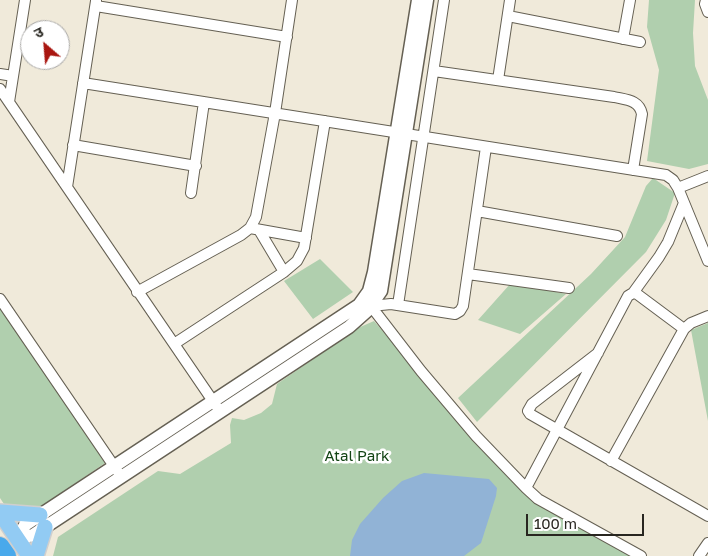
<!DOCTYPE html>
<meta charset="utf-8">
<style>
body{margin:0}
#map{position:relative;width:708px;height:556px;overflow:hidden;background:#f0eada;font-family:"Golos Text","Noto Sans Devanagari",sans-serif}
canvas{display:block}
.north{position:absolute;left:20px;top:20px;width:50px;height:50px;box-sizing:border-box;background:#fff;border:1px solid #a9a8a6;border-radius:50%;rotate:333deg;font-size:14px;font-weight:700;line-height:20px;text-align:center;color:#282620}
.north::after{content:'';display:block;margin:auto;width:18px;height:22px;background:#a91610;clip-path:polygon(50% 0,100% 100%,50% 72%,0 100%)}
.scale{position:absolute;left:526px;top:514px;width:118px;height:22px;box-sizing:border-box;border:2px solid #282620;border-top:0;padding-left:6px;font-size:15px;line-height:18px;white-space:nowrap;color:#282620;-webkit-text-stroke:4px #fff;paint-order:stroke}
</style>
<div id="map">
<canvas width="708" height="556"></canvas>
<div class="north">उ</div>
<div class="scale">100 m</div>
</div>
<script>
const ctx = document.querySelector('canvas').getContext('2d');
ctx.lineJoin = 'round';
function paint(path, color) { ctx.fillStyle = color; ctx.fill(path, 'evenodd'); }
function strokePath(path, color, width, dash) { ctx.strokeStyle = color; ctx.lineWidth = width; ctx.lineCap = dash ? 'butt' : 'round'; ctx.setLineDash(dash || []); ctx.stroke(path); }
function label(font, color, halo, rows, align = 'center') {
  ctx.font = font + ' "Golos Text",sans-serif'; ctx.lineWidth = 5; ctx.setLineDash([]); ctx.textBaseline = 'middle'; ctx.strokeStyle = halo; ctx.fillStyle = color; for (const [text, x, y, turn = 0] of rows) {
    ctx.save(); ctx.translate(x, y); ctx.rotate((+turn || 0) * Math.PI / 180); ctx.textAlign = isNaN(turn) ? turn : align; if (halo) ctx.strokeText(text, 0, 0); ctx.fillText(text, 0, 0); ctx.restore();
  }
}
paint(new Path2D(`
 M649,0h46l-2,33 2,33 13,34v64l-19,5 -42,-8 12,-91 -12,-43z
 M653,178l22,15 -9,27 -20,32 -169,170 -19,-24 133,-124 34,-37 21,-51z
 M320,259l33,33 -40,27 -29,-38z
 M511,283l55,11 -46,40 -42,-14z
 M0,307l105,156 -67,46 -34,-5 -4,-6z
 M374,321l149,171 109,64h-579l5,-19 100,-66 22,3 51,-31 -1,-18 2,-7 12,2 17,-7 11,-9 5,-20 81,-56z
 M708,323v98l-17,-91z`), '#b0cfae');
paint(new Path2D(`
 M424,473l65,6 8,9 -1,8 -15,47 -17,13h-114l2,-16 8,-16 23,-26 19,-17z`), '#91b3d6');
const minor = new Path2D(`
 M706,0l-1,4 3,8
 M96,6l191,31
 M508,16l132,26
 M623,39l7,-39
 M434,71l180,26c13,3 25,3 28,17l-9,56
 M0,74l13,2
 M498,80l12,-80
 M83,83l583,92 7,5 5,8 30,73
 M0,89l217,318
 M9,102l16,-102
 M73,145l123,21
 M67,187l29,-186
 M678,188l30,-12
 M191,193l13,-91
 M477,211l140,25
 M250,228l56,10
 M259,230l25,42
 M468,274l101,14
 M137,292l104,-57 9,-7 6,-11 19,-104 17,-113
 M633,293l26,-36 9,-15 16,-39
 M0,299l118,173
 M367,301l54,70 55,65 50,52 12,11 103,57
 M398,305l46,-305
 M371,306l20,-2 64,10 5,-3 3,-5 23,-159
 M174,344l110,-72 13,-11 7,-13 21,-127
 M598,353l-66,51 -4,7 2,3 178,102
 M611,461l73,-132 7,-6 17,-7
 M526,488l102,-192 5,-3 4,1 47,35
 M699,556l9,-13`);
const tertiary = new Path2D(`
 M18,539l15,-4 316,-208 18,-16 14,-20 46,-291
 M18,539l7,-14 334,-220 10,-14 5,-19 44,-272`);
const primary = new Path2D(`
 M0,512l40,3
 M0,513l29,43
 M36,556l9,-29`);
const motorway = new Path2D(`
 M0,546l7,10`);
strokePath(minor, '#656053', 12);
strokePath(tertiary, '#656053', 15);
strokePath(primary, '#d0cfce', 18);
strokePath(motorway, '#d0cfce', 20);
strokePath(minor, '#fff', 10);
strokePath(tertiary, '#fff', 12);
strokePath(primary, '#92cbf3', 15);
strokePath(motorway, '#49a9eb', 18);
label('15px', '#134414', '#fff', [
 ["Atal Park",357,456]
]);
</script>
